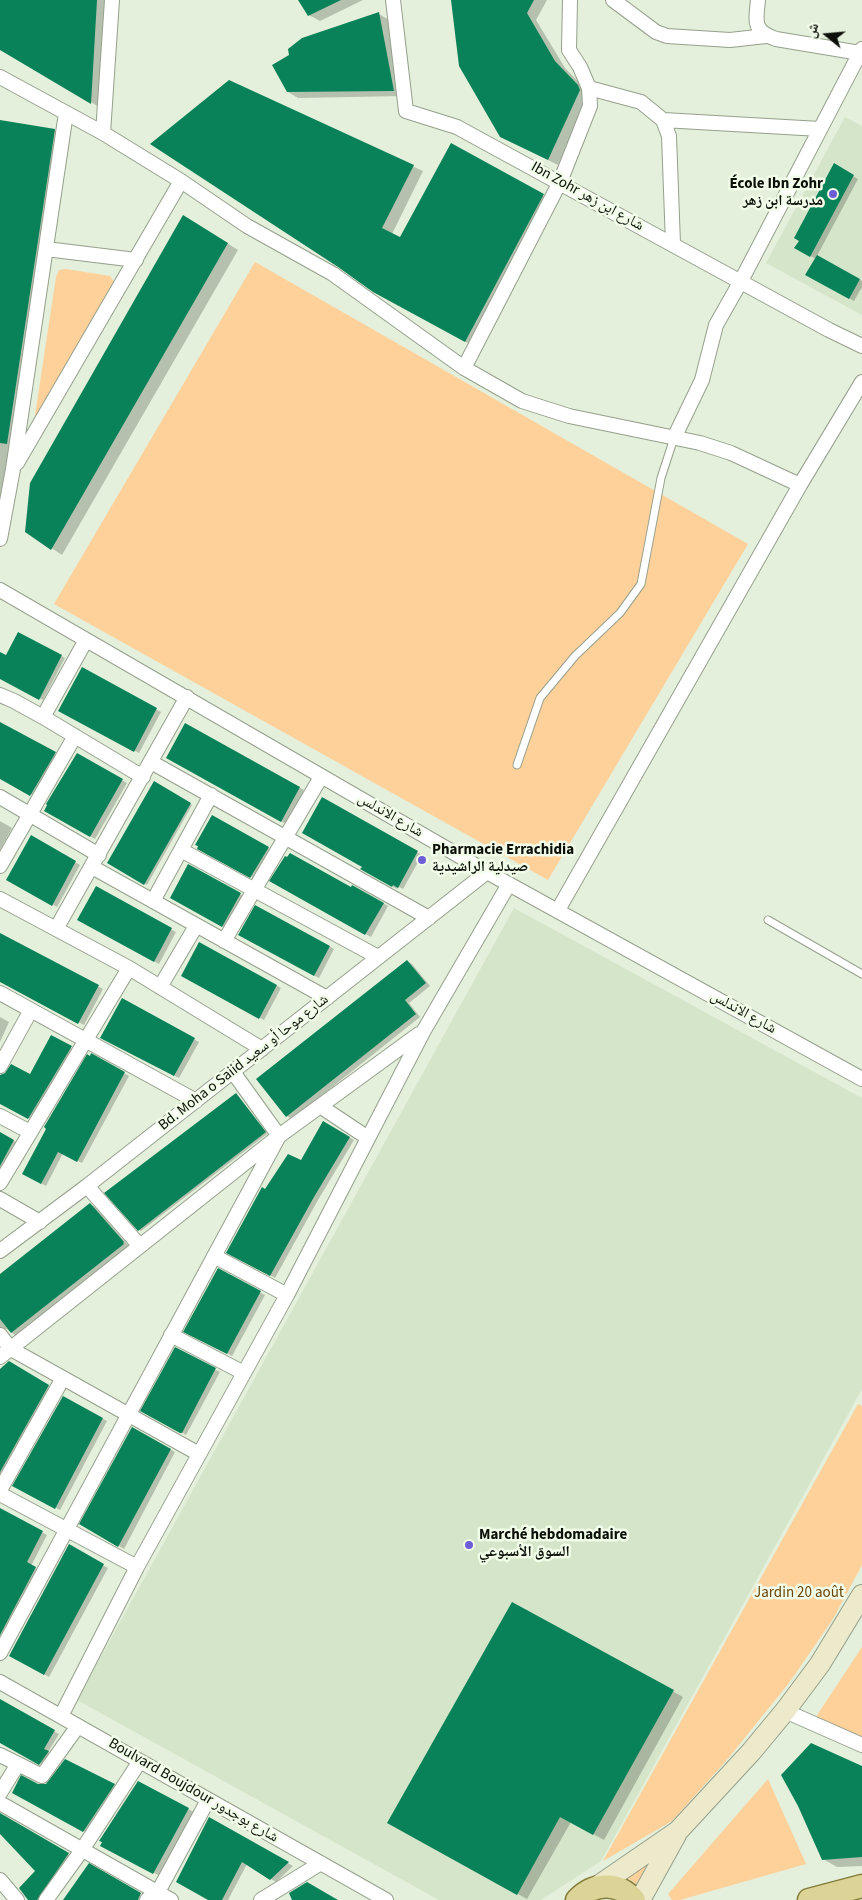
<!DOCTYPE html>
<meta charset="utf-8">
<style>
body{margin:0}
#map{position:relative;width:862px;height:1900px;overflow:hidden;background:#e4f0db;font-family:"Source Sans 3","Noto Naskh Arabic",sans-serif}
canvas{display:block}
.north{position:absolute;left:802px;top:10px;width:50px;height:50px;-webkit-text-stroke:4px #f1fde8;paint-order:stroke;rotate:287deg;font-size:14px;font-weight:700;line-height:20px;text-align:center;color:#0b0f08}
.north::after{content:'';display:block;margin:auto;width:18px;height:22px;background:#0b0f08;clip-path:polygon(50% 0,100% 100%,50% 72%,0 100%)}
</style>
<div id="map">
<canvas width="862" height="1900"></canvas>
<div class="north">ش</div>
</div>
<script>
const ctx = document.querySelector('canvas').getContext('2d');
ctx.lineJoin = 'round';
function paint(path, color) { ctx.fillStyle = color; ctx.fill(path, 'evenodd'); }
function strokePath(path, color, width, dash) { ctx.strokeStyle = color; ctx.lineWidth = width; ctx.lineCap = dash ? 'butt' : 'round'; ctx.setLineDash(dash || []); ctx.stroke(path); }
function label(font, color, halo, rows, align = 'center') {
  ctx.font = font + ' "Source Sans 3","Noto Naskh Arabic",sans-serif'; ctx.lineWidth = 5; ctx.setLineDash([]); ctx.textBaseline = 'middle'; ctx.strokeStyle = halo; ctx.fillStyle = color; for (const [text, x, y, turn = 0] of rows) {
    ctx.save(); ctx.translate(x, y); ctx.rotate((+turn || 0) * Math.PI / 180); ctx.textAlign = isNaN(turn) ? turn : align; if (halo) ctx.strokeText(text, 0, 0); ctx.fillText(text, 0, 0); ctx.restore();
  }
}
paint(new Path2D(`
 M845,117l17,9v189l-96,-52z
 M514,908l348,190v291l-261,472 -60,39h-102l-362,-200z`), '#d5e5c9');
paint(new Path2D(`
 M255,262l493,282 -200,336 -494,-276z
 M66,269l44,7 5,7 -81,139 22,-145 3,-7z
 M858,1404l4,2v159l-29,54 -44,64 -63,78 -54,60 -69,40z
 M862,1647v90l-46,-20z
 M768,1779l38,85 -126,36h-8l-4,-6z
 M658,1855l-22,29 -10,-7z`), '#fed09a');
paint(new Path2D(`
 M0,0h107l-6,108 -101,-59z
 M299,0h64l-43,21 -11,-6z
 M452,0h95l-11,20 29,48 23,24 2,4 -32,69 -46,-23z
 M379,14l10,6 15,76 -106,2 -10,-6z
 M229,82l194,89 -31,63 8,4 51,-93 102,56 -78,146 -101,-56z
 M0,121l54,9 11,6 -65,408z
 M834,165l24,14 -41,77 45,25v6l-8,14 -47,-26 9,-16 -20,-11z
 M194,222l44,28 -176,305 -36,-24z
 M19,634l46,24 -22,42 -43,-22v-25l7,4z
 M82,669l79,43 -22,41 -79,-43z
 M0,723l59,33 -23,41 -36,-20z
 M185,725l119,65 -18,34 -119,-66z
 M77,755l50,28 -32,56 -49,-28z
 M154,783l38,22 -45,80 -39,-22z
 M322,799l100,56 -19,34 -4,-2 -2,2 -35,-20 1,-2z
 M213,817l60,34 -18,28 -56,-31z
 M0,821l12,7 -12,22z
 M31,837l49,28 -23,42 -49,-28z
 M189,866l56,31 -18,32 -56,-31z
 M271,881l80,8 1,-3 36,20 -17,31z
 M96,888l80,44 -17,32 -80,-44z
 M256,907l78,42 -15,29 -80,-43z
 M0,934l103,55 -19,36 -84,-44z
 M200,944l81,44 -17,32 -82,-44z
 M407,961l5,3 18,22 -21,17 11,14 -128,102 -5,-3z
 M122,1000l77,42 -20,36 -78,-41z
 M0,1017l9,5 -9,20z
 M51,1037l22,12 -42,70 -31,-16v-19l4,-7 -4,-2h30z
 M92,1055l37,21 -47,87 -19,-10 -17,33 -22,-12z
 M236,1094l31,40 -126,97 -2,-1z
 M323,1122l31,18 -36,60 -43,78 -47,-26 37,-62 36,-28z
 M0,1133l18,10 -18,33z
 M90,1204l5,3 33,38v2l-112,89 -9,-7 -7,1v-54z
 M218,1270l47,25 -33,61 -47,-25z
 M176,1349l44,23 -34,63 -44,-24z
 M9,1363l44,25 -53,91v-108l3,-5z
 M63,1398l44,23 -47,89 -46,-25z
 M133,1428l42,24 -51,97 -43,-25z
 M0,1509l47,26 -16,31 9,5 -40,75z
 M69,1546l39,22 -59,109 -39,-22z
 M513,1603l170,94 -79,143 -33,-18 -44,77 -138,-76z
 M0,1701l59,33 -11,18 5,3 -8,11 -45,-25z
 M862,1767v99l-25,1 -14,-8z
 M38,1785h76l5,2 -30,47 -75,-42z
 M188,1809l10,5 -34,64 -52,-27z
 M0,1814l73,43 -30,43h-13l7,-29 -37,-39z
 M209,1819l84,47 -17,16 -29,-18 -19,36h-9z`), '#0003');
paint(new Path2D(`
 M0,0h97l-6,104 -91,-54z
 M298,0h43l-33,16z
 M451,0h83l-7,13 28,48 23,24 2,5 -32,70 -48,-23 -41,-71z
 M379,12l15,79 -107,1 -15,-27 17,-10 -1,-6 14,-11z
 M229,80l185,85 -32,63 18,9 51,-94 93,51 -79,148 -92,-50 -35,-25 -188,-123z
 M0,120l55,9 -48,315 -7,-1z
 M834,163l20,12 -44,82 -16,-9 5,-7 -5,-3z
 M183,215l45,28 -177,307 -26,-18 5,-49z
 M817,255l43,24 -11,20 -44,-24z
 M18,632l44,23 -23,45 -39,-21v-27l6,3z
 M82,667l75,41 -23,44 -76,-41z
 M0,722l56,30 -26,44 -30,-17z
 M185,723l115,64 -19,35 -115,-64z
 M77,753l46,26 -33,58 -46,-26 3,-6 -1,-1z
 M154,781l37,22 -47,82 -37,-22z
 M322,797l96,54 -20,37 -5,-3 -1,2 -32,-18 2,-2 -60,-34z
 M212,815l57,32 -19,31 -53,-29 1,-3 -3,-1z
 M31,835l45,26 -24,45 -46,-26z
 M290,853l61,34 1,-2 32,18 -19,32 -96,-54 16,-25 2,1z
 M188,864l53,29 -19,34 -52,-29z
 M96,886l76,42 -18,34 -77,-42z
 M255,905l75,41 -16,30 -76,-41z
 M0,933l99,52 -21,39 -78,-42z
 M199,942l78,43 -18,34 -78,-43z
 M407,960l19,23 -21,17 11,14 -130,103 -30,-38z
 M122,998l73,40 -21,38 -74,-38z
 M51,1035l21,11 -44,73 -28,-15v-29l5,-2 6,-9 19,10z
 M91,1053l34,19 -48,90 -19,-10 -17,32 -19,-10 24,-45 -2,-2 43,-73 3,2z
 M236,1093l30,39 -128,99 -34,-38z
 M323,1121l27,16 -36,60 -44,79 -44,-23 36,-66 3,2 23,-35 13,6z
 M0,1132l14,8 -14,26z
 M90,1203l34,39 -1,1 1,1 -113,89 -11,-14v-45z
 M218,1268l43,23 -34,63 -44,-22z
 M175,1347l41,21 -34,65h-2l-40,-22z
 M9,1361l40,24 -49,87v-103z
 M63,1396l40,22 -48,91 -43,-23z
 M132,1427l39,22 -53,98 -39,-23z
 M0,1508l43,23 -16,31 9,5 -36,68z
 M69,1544l35,20 -60,111 -35,-19z
 M512,1602l162,88 -81,145 -33,-18 -43,78 -130,-72z
 M0,1699l55,31 -11,19 5,2 -10,14 -39,-22z
 M811,1743l51,23v91l-40,3 -24,-54 -17,-31z
 M65,1759l50,25 -32,48 -71,-39 9,-18 17,9h8z
 M138,1781l51,27 -36,66 -53,-28 2,-4 -3,-1z
 M0,1813l69,40 -32,47h-9l-9,-12 16,-17 -35,-37z
 M209,1817l80,45 -19,18 -28,-18 -20,38h-14l-32,-18z
 M89,1863l52,30 -3,7h-75z
 M307,1882l31,18h-46l-3,-7z`), '#09825a');
const service = new Path2D(`
 M517,765l23,-67 35,-42 45,-43 21,-29 20,-106 13,-40
 M768,920l94,54`);
const minor = new Path2D(`
 M393,0l13,111 51,16 20,11 352,192 33,16
 M613,0l43,32 11,4 63,4 36,-4
 M758,0c-2,21 -6,31 18,39l84,14
 M0,77l103,56 78,48 66,45 86,48 131,94 58,33 47,15 131,27 31,10 69,32
 M589,88l52,14 22,18 6,16 4,108
 M663,120l157,9
 M103,133l9,-133
 M46,249l90,11
 M464,368l96,-186 30,-76 -1,-18 -9,-21 -11,-17 1,-50
 M674,438l28,-58 14,-55 25,-44 121,-232
 M17,463l164,-282
 M0,539l13,-70 53,-356
 M0,590l487,282 375,207
 M0,695l14,6 29,16 100,60
 M43,717l43,-77
 M151,762l278,156
 M0,797l99,58
 M181,850l197,107
 M0,866l75,-130
 M92,867l235,131
 M0,899l129,69 133,81
 M153,901l58,-106
 M558,910l242,-425 62,-103
 M56,929l131,-232
 M224,941l97,-164
 M160,987l36,-61
 M0,993l196,108
 M0,1066l31,-56
 M320,1106l48,32
 M0,1116l30,16
 M0,1183l129,-215
 M87,1186l53,60
 M0,1199l40,23
 M0,1251l87,-65 400,-314
 M214,1256l73,39
 M0,1335l11,14 188,105
 M171,1335l73,38
 M0,1357l279,-221 140,-102
 M0,1490l63,-112
 M0,1494l137,73
 M0,1653l279,-517 -46,-64
 M0,1682l386,218
 M785,1711l77,34
 M61,1716l76,-149 150,-272 136,-263 86,-148
 M0,1755l42,21 36,-50
 M0,1793l18,-29
 M0,1803l171,97
 M0,1880l17,20
 M46,1900l36,-50 58,-89
 M147,1900l11,-8 50,-92
 M261,1900l60,-37`);
const secondary = new Path2D(`
 M598,1886l80,-55 73,-79 34,-41 35,-47 42,-69
 M640,1900l36,-65`);
const primary = new Path2D(`
 M577,1900c16,-17 41,-19 57,0
 M809,1900l53,-14`);
strokePath(service, '#95a08c', 9);
strokePath(minor, '#95a08c', 16);
strokePath(secondary, '#95a08c', 22);
strokePath(primary, '#837c38', 25);
strokePath(service, '#fff', 7);
strokePath(minor, '#fff', 14);
strokePath(secondary, '#ede9cb', 20);
strokePath(primary, '#dcd397', 22);
for (const [x, y, r, color] of [
 [833,194,5,"#6d5dd7"],
 [422,860,5,"#6d5dd7"],
 [469,1545,5,"#6d5dd7"]
]) { const dot = new Path2D(); dot.arc(x, y, r, 0, 2 * Math.PI); ctx.fillStyle = color; ctx.fill(dot); strokePath(dot, '#f1fde8', 2); }
label('bold 15px', '#0b0f08', '#f1fde8', [
 ["École Ibn Zohr",823,185,"right"],
 ["مدرسة ابن زهر",823,202,"right"],
 ["Pharmacie Errachidia",432,851],
 ["صيدلية الراشيدية",432,868],
 ["Marché hebdomadaire",479,1536],
 ["السوق الأسبوعي",479,1553]
], 'left');
label('15px', '#0b0f08', '#f1fde8', [
 ["Ibn Zohr شارع ابن زهر",587,197,29],
 ["شارع الاندلس",390,816,30],
 ["شارع الاندلس",743,1013,29],
 ["Bd. Moha o Saiid شارع موحا أو سعيد",244,1063,-38],
 ["Boulvard Boujdour شارع بوجدور",193,1791,30]
]);
label('15px', '#694306', '#f1fde8', [
 ["Jardin 20 août",799,1594]
]);
</script>
